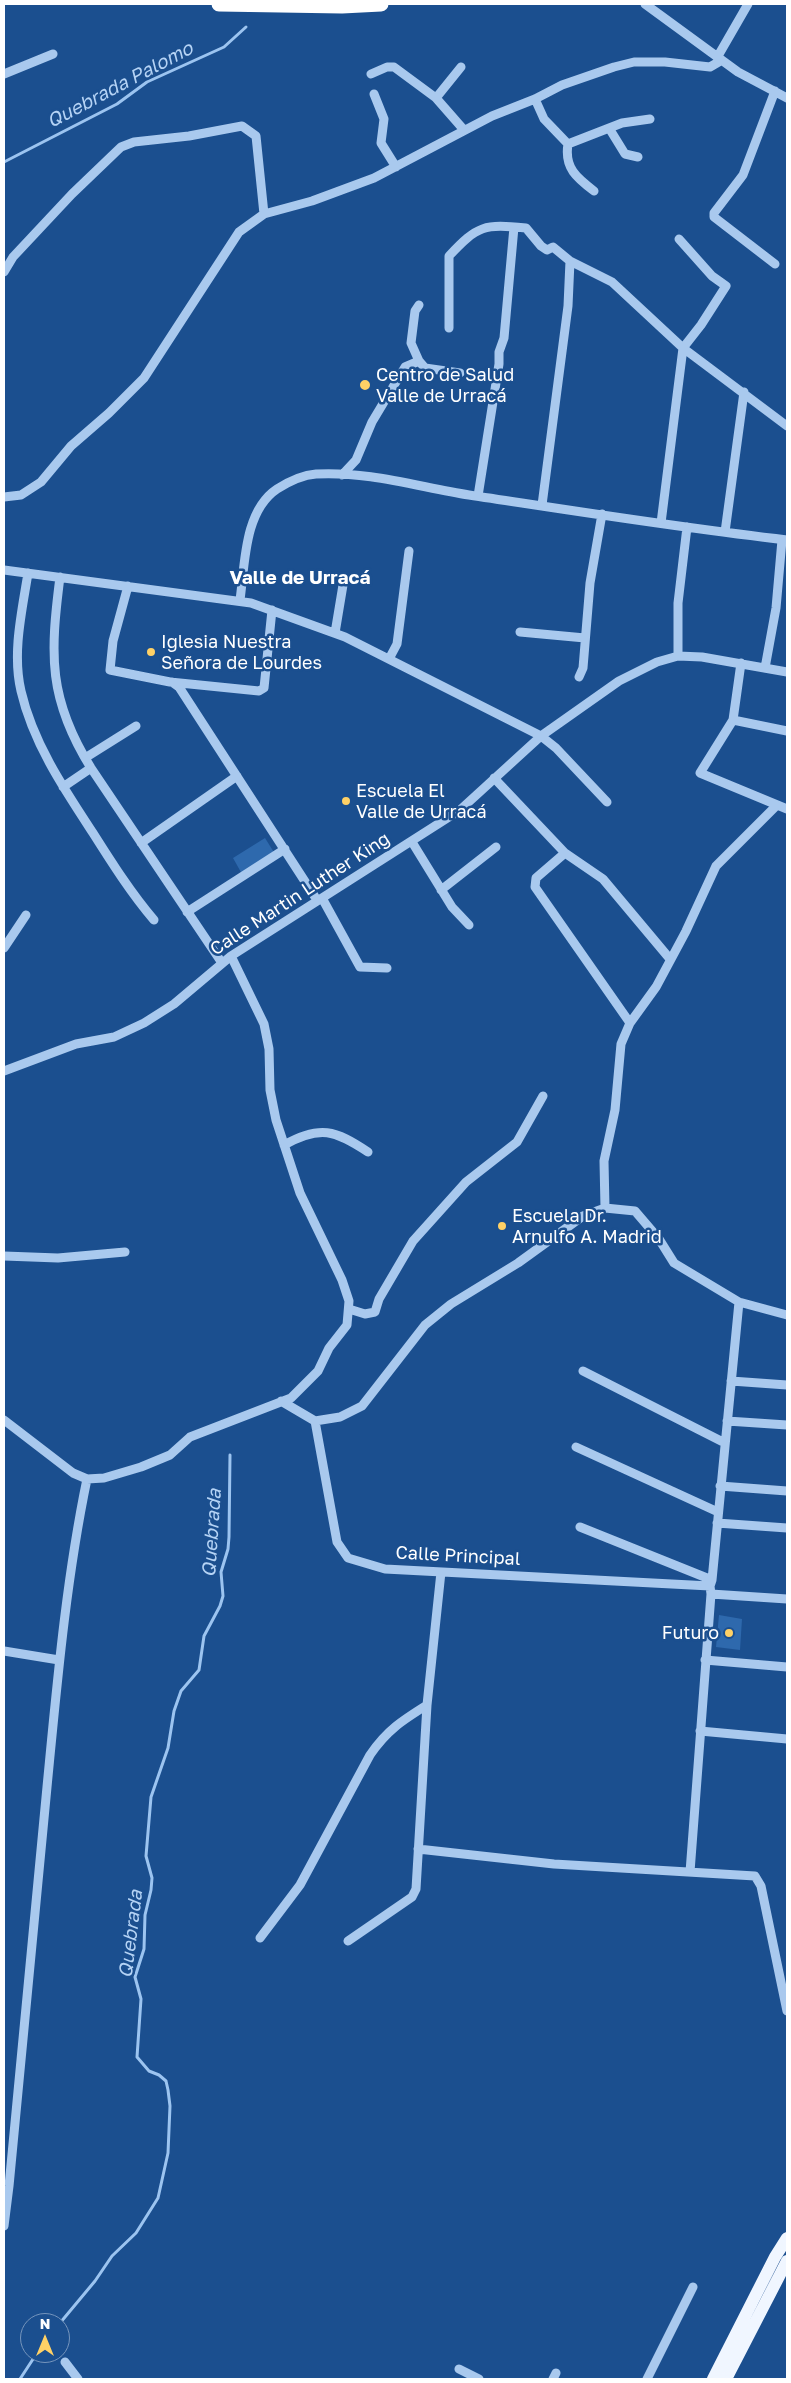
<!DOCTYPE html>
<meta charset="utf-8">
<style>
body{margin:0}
#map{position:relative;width:791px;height:2383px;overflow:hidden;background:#1b4f8f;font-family:"Golos Text",sans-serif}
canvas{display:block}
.frame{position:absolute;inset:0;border:5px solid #fff;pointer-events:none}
.north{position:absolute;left:20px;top:2313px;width:50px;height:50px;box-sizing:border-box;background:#1b4f8f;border:1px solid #7695bc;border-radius:50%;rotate:0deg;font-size:14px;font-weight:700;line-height:20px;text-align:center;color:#fff}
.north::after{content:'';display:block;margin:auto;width:18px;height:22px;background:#ffd166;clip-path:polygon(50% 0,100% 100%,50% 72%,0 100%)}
</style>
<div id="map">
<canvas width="791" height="2383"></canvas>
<div class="frame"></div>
<div class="north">N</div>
</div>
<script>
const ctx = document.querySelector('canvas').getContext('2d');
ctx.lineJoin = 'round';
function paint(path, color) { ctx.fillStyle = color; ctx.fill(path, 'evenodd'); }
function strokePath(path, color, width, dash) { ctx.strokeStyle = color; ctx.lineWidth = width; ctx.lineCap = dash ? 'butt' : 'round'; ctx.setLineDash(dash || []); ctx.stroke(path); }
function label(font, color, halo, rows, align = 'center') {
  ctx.font = font + ' "Golos Text",sans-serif'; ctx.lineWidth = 5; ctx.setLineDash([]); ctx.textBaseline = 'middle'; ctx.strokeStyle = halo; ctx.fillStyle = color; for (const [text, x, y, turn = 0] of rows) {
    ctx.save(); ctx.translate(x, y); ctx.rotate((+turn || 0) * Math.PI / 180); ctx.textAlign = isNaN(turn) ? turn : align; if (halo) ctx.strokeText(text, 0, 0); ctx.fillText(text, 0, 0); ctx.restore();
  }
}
paint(new Path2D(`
 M265,838l10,16 -33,20 -9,-16z
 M719,1615l23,4 -2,31 -24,-3z`), '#2e69ad');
strokePath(new Path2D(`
 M4,162l113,-58 30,-22 77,-35 22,-20
 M60,2323l35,-42 17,-25 24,-23 22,-35 10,-45 2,-47 -2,-16 -2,-9 -7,-6 -10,-4 -12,-14 4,-58 -6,-22 9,-28 1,-34 6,-25 1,-12 -6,-22 5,-59 17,-49 6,-37 7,-20 18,-21 5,-34 16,-30 3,-10 -2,-24 7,-23 1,-12 1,-82
 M20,2379l17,-26`), '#9cc4f0', 3);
strokePath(new Path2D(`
 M645,4l93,68 49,26
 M718,56l30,-52
 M4,74l49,-20
 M371,74l16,-7h7l42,31 28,32
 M374,94l10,25 -3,24 15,24
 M436,98l25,-31
 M535,99l9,20 24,25 54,-21 28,-4
 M609,128l16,26 13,3
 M568,144c-4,24 9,34 26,47
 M775,264l-61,-47v-4l29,-38 32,-84
 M4,272l9,-15 59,-63 49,-47 13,-5 55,-6 53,-10 14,10 8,78
 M449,328v-72c29,-31 35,-32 77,-28l15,18 6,4 6,-3 17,14 42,21 71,66 104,78
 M419,361l-8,-18 4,-32 4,-6
 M342,475l14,-15 16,-38 33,-55 14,-6 6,7 35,5
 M478,496l21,-132v-12l5,-14 10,-111
 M4,497l17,-2 20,-13 30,-36 38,-33 35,-35 95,-146 25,-18 48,-13 62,-23 118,-62 43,-17 27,-14 52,-18 20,-5h31l45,5 12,-7
 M542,505l26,-199 2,-45
 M661,523l22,-175 18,-23 25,-39 -14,-10 -33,-37
 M725,532l19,-140
 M4,570l247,33 94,34 196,99 15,12 51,54
 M28,573c-6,38 -16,80 -7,118 12,52 43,98 72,142 19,30 38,60 61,87
 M60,577c-10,78 -12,122 31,191l131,195
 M128,586l-15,55 -3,29 60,12 89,9 5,-3 8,-78
 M240,600c5,-36 4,-89 37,-111 11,-7 26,-14 39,-15 51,-3 103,13 153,21 106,16 212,33 318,45
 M520,632l65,6
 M335,633l9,-54
 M678,656v-53l9,-76
 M389,659l8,-15 12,-93
 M741,663l-8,57 -33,53 87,36
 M765,668l11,-60 6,-68
 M579,677l4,-9 7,-85 12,-69
 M172,682l7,5 138,213
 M733,720l54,11
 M85,758l51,-32
 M494,778l71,75 38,26 67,80
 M63,787l28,-19
 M412,842l40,65 17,18
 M141,843l96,-67
 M565,853l-29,25 -1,9 95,136
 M441,890l55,-43
 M322,898l38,69 27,1
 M187,912l98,-63
 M4,948l22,-33
 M4,1071l72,-27 38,-7 30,-14 30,-19 57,-48 229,-146 81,-74 78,-55 38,-19 21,-6 24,1 85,15
 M284,1145c36,-20 51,-15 84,7
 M605,1208l-1,-47 11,-51 6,-66 9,-21 26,-36 30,-56 30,-65 61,-61
 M4,1256l54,2 67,-6
 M349,1309l16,5 10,-2 4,-13 34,-58 53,-59 51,-40 26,-46
 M583,1371l142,72
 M731,1381l56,4
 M281,1401l34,20 25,-4 22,-11 63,-81 26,-21 67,-41 65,-47 22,-8 30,3 24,28 15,24 65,39 48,13
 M4,1420l69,53 14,6 17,-1 37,-11 29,-12 20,-18 101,-39 27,-27 11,-23 18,-23 2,-24 -7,-21 -42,-87 -24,-73 -6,-30 -1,-41 -5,-25 -33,-68
 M315,1421l22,121 11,16 37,11 325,17
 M727,1421l60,4
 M576,1447l142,65
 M720,1486l67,5
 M717,1523l70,5
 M580,1527l132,53
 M711,1594l76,5
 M4,1651l55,9
 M705,1660l82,7
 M700,1731l87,8
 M418,1849l136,15 201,12 6,10 26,125
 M690,1872l21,-278 -1,-8 2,-6 27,-278
 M260,1938l40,-53 70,-130c17,-25 33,-35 57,-50
 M348,1941l64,-44 4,-8 11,-184 14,-133
 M4,2226l5,-40c13,-133 25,-266 38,-399 10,-103 19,-207 40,-308
 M65,2362l13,17
 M459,2369l20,10
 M553,2379l3,-6
 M647,2379l46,-92`), '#a9c9ee', 9);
strokePath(new Path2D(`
 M713,2379l62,-122 12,-19
 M726,2379l61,-118`), '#f0f6ff', 12);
strokePath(new Path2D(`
 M219,4l123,2 39,-2`), '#fff', 15);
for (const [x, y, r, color] of [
 [365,385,6,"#ffd166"],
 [151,652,5,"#ffd166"],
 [346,801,5,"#ffd166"],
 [502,1226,5,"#ffd166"],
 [729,1633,5,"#ffd166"]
]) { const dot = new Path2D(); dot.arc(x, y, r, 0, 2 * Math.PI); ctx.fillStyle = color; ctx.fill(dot); strokePath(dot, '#1b4f8f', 2); }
label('18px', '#fff', '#1b4f8f', [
 ["Centro de Salud",376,375],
 ["Valle de Urracá",376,396],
 ["Iglesia Nuestra",161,642],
 ["Señora de Lourdes",161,663],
 ["Escuela El",356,791],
 ["Valle de Urracá",356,812],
 ["Escuela Dr.",512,1216],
 ["Arnulfo A. Madrid",512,1237],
 ["Futuro",719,1633,"right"]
], 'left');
label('18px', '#fff', '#1b4f8f', [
 ["Calle Martin Luther King",300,894,-33],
 ["Calle Principal",458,1556,3]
]);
label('italic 19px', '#b5d3f5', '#1b4f8f', [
 ["Quebrada Palomo",120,85,-28],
 ["Quebrada",212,1533,-86],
 ["Quebrada",131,1934,-83]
]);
label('bold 19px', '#fff', '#1b4f8f', [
 ["Valle de Urracá",300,578]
]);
</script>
